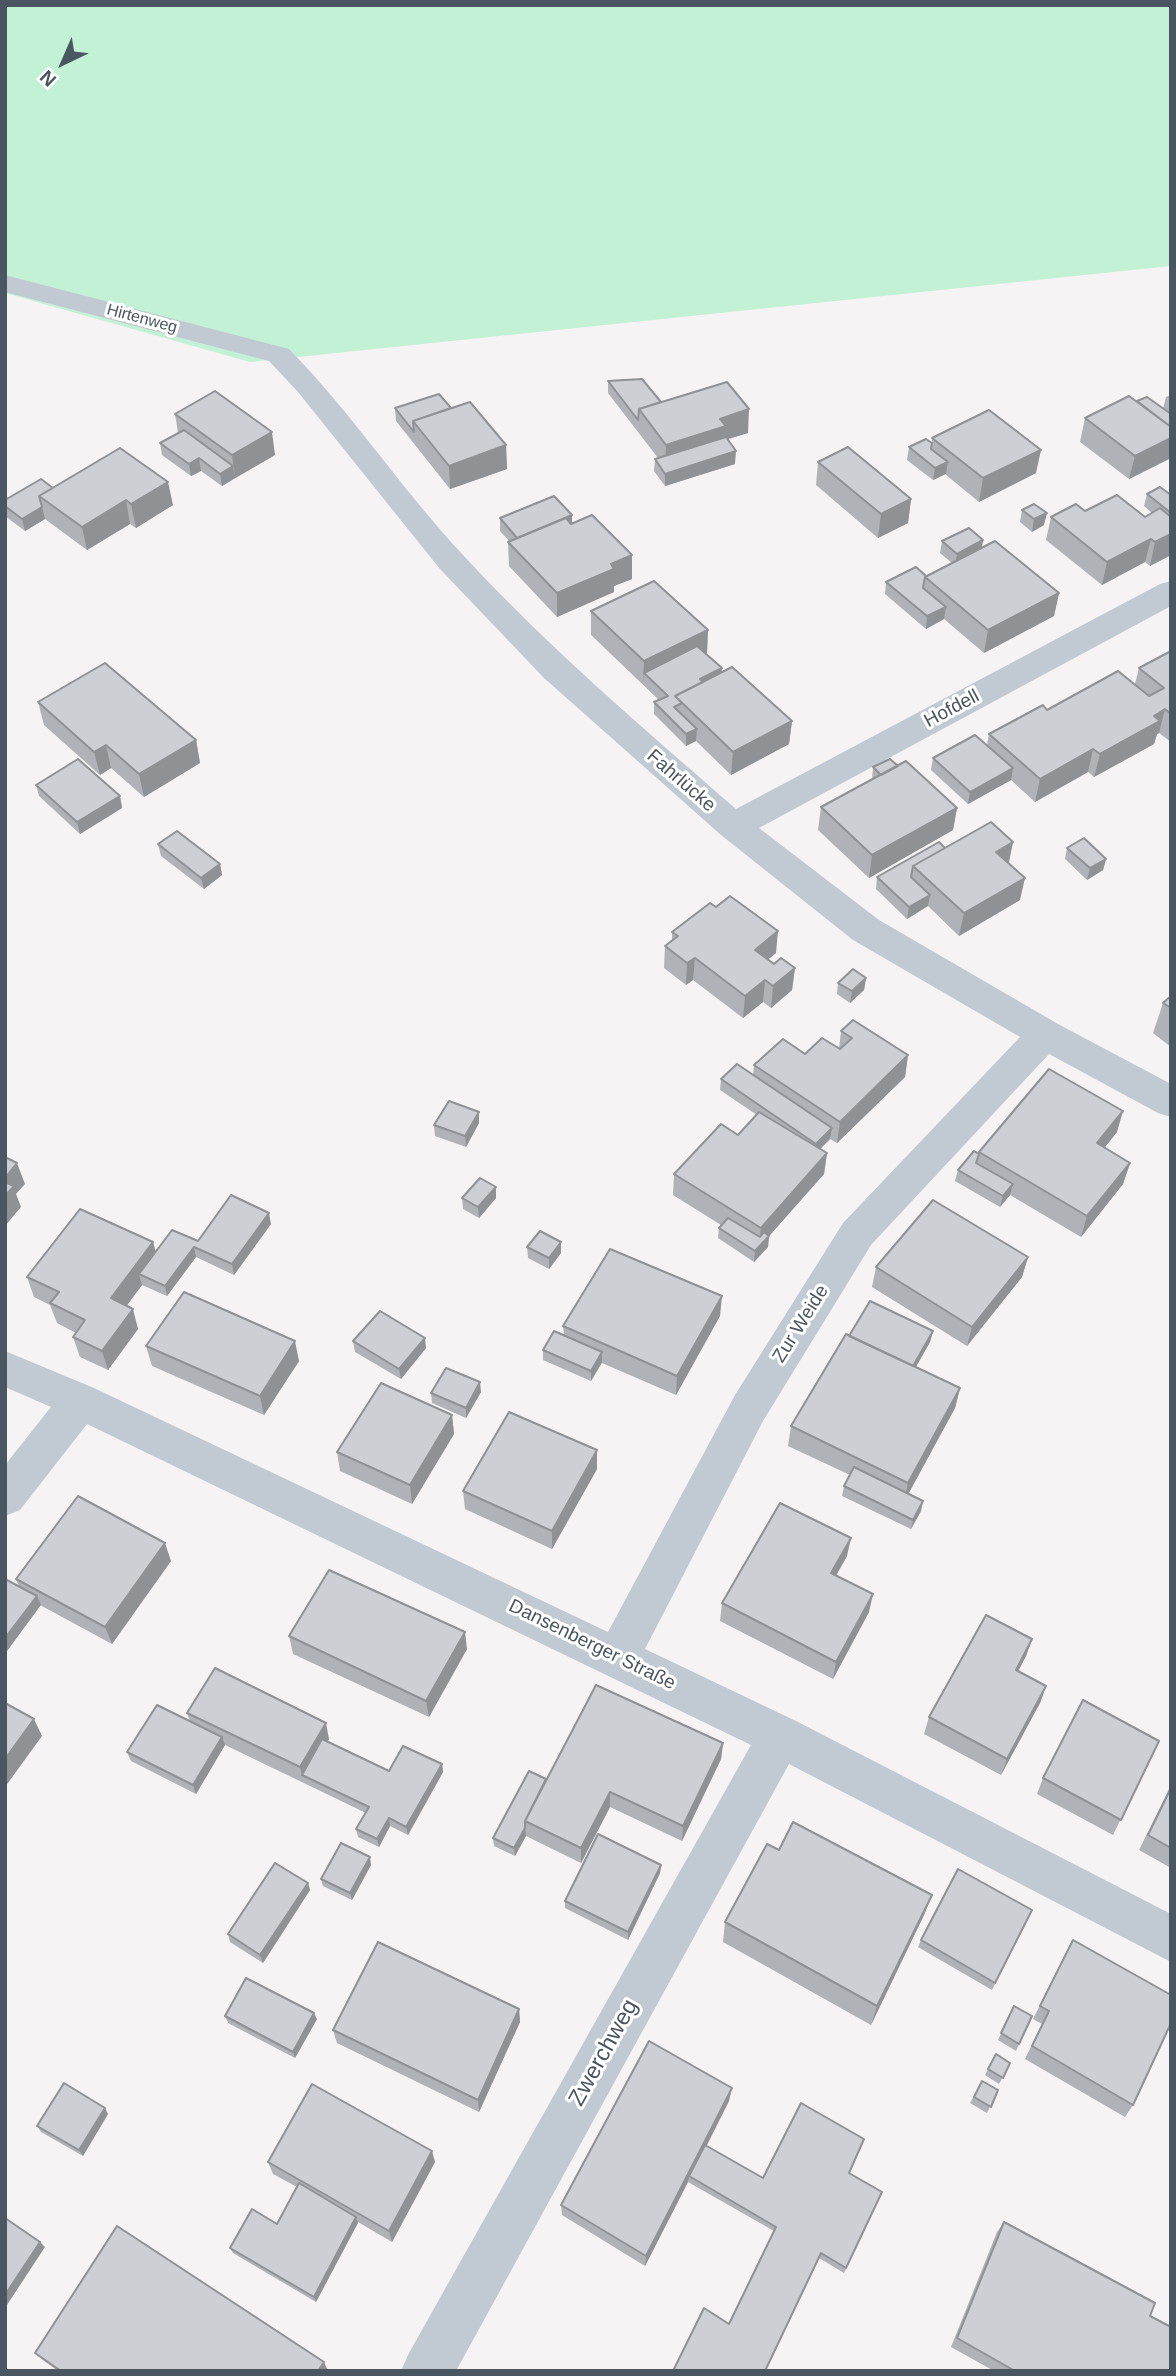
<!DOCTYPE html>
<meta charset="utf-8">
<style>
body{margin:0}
#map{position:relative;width:1176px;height:2376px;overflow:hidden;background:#f5f3f3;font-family:Arial,sans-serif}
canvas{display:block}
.frame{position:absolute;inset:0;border:7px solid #4a5661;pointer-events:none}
.north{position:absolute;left:28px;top:28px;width:70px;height:70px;-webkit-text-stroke:5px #fff;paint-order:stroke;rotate:224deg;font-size:19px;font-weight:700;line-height:28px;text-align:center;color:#4a5661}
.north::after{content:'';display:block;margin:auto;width:24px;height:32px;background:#4a5661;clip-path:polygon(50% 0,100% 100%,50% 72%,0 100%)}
</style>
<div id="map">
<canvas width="1176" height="2376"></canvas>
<div class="frame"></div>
<div class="north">N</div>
</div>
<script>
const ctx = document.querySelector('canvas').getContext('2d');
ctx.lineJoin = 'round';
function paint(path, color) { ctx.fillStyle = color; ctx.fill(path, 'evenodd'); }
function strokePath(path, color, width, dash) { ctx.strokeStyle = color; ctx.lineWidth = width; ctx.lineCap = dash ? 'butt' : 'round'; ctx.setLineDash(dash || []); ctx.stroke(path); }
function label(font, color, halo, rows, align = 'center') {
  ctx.font = font + ' Arial,sans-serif'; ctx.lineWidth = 6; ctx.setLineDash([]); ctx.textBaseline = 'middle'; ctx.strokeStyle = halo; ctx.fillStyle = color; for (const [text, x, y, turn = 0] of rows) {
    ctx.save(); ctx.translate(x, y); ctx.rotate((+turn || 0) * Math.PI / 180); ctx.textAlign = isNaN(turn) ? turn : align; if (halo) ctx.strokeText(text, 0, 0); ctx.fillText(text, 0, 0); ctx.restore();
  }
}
paint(new Path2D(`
 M5,5h1166v261l-921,96 -245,-69z`), '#c3f1d5');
paint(new Path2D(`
 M5,275l284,74c63,64 113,141 175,207 84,91 178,171 272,253l424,-225 11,-3v25l-412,222 120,92 179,104 113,60v33l-13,-4 -109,-59 -178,191 -108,176 -118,228 151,72 375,193v48l-382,-198 -333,607h-55l8,-18 342,-608 -664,-321 -67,86 -15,6v-51l46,-58 -46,-20v-36l89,37 514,244 127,-237 108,-172 177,-186 -167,-97 -132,-105 -177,-157 -104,-109 -142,-177 -29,-31 -264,-69z`), '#c1cad2');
paint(new Path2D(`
 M608,381l53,21 87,31 -21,6 8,25 -70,22 -11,-15 1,-12 3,-1 -50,-65z
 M1171,395v63l-42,21 -49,-37 5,-24 52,-17 26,8 3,-12z
 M395,408h56l55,37 1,24 -57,20 -54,-68z
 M175,414l100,41 -53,31 -21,-15 -10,5 -29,-21 -2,-12 18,-10z
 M932,438l104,35 -57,29 -34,-28 -12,6 -26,-20 2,-13 23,-4z
 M818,462l93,37 -3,24 -30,15 -62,-53z
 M53,488l120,17 -37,23 -6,-4 -43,26 -42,-31 -20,12 -20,-15v-16z
 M1147,494l24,1v60l-21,11 -5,-4 -43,23 -56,-45 5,-23 34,-6 60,6 7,-4 -8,-7z
 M1022,510l22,15 -12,7 -12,-10z
 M500,518l72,5 60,32v24l-18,7v6l-57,25 -48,-51 -1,-24h2l-10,-11z
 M983,540l-1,7 77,46 -5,23 -70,37 -40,-34 -18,10 -41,-35 1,-12 40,-6 26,-13 -12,-10 2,-12z
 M591,611l117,19 -1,23h-2l16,20 71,48 -3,23 -58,31 -35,-34 -10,5 -32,-32v-12l5,-2 -68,-65z
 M1171,651v91l-12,-9 -2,1 -3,10 -60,33 -6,-5 -53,30 -24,-22 -43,24 -37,-34 2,-12 54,-13 2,-11 58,-24 88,-26 4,-16z
 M38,702l158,38 4,23 -56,34 -33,-29 -11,7 -56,-50z
 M898,766l59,42 -4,22 -84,48 -51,-48 3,-23 51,-27 1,-13z
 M36,785l84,11 2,12 -42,26 -41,-38z
 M1013,842l-4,21 11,37 -61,36 -31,-30 -21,13 -31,-30 1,-12 68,-29z
 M158,844l62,20 2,11 -18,14 -43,-33z
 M1067,848l39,11 -3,11 -16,10 -22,-21z
 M672,932l104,21 -8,6 6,5 21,4 -3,22 -21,18 -8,-6 -20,16 -50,-38 -7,5 -22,-17 1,-22 7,-5z
 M866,978l-2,12 -14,13 -13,-9 1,-11z
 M1171,996v51l-18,-14 10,-30z
 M841,1031l67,24 -3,22 -68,66 -7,-4 -10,10 7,4 -3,21 -55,62 -1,11 -14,15 -36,-24 1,-10 2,-3 -48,-30 1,-21 64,-39 19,-20 -37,-25 1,-11 32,-4 1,-10 51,-11 34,-5z
 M479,1123l-13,24 -31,-11 -1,-11z
 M1117,1132l-13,16 26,15 -7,21 -42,53 -71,-42 -10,12 -45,-26 3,-11 21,-18z
 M462,1198h34l-17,20 -16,-9z
 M271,1224l-37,51 -38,-18 -29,39 -25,-11 -16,21 12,23 -30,41 -28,-13 -7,-20 3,-4 -19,-10 -7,-18 -16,-8 -7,-20 126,-35 3,10z
 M561,1242v11l-12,16 -21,-11 -1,-11z
 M1028,1257l-6,20 -55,69 -95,-59 4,-20z
 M720,1316l-44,79 -74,-32 -11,18 -48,-21v-10l21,-15 -1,-9z
 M933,1331l-3,11 -14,25 44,21 -5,20 -47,86 13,17 -10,18 -69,-33 2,-10 6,-11 -62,-29 3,-20 58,-90z
 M353,1341l73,7 -25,31 -46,-27z
 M146,1346l153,15 -35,54 -112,-49z
 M481,1392l-15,26 -34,-15 -1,-10z
 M452,1415l2,19 -42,70 -72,-33 -3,-19z
 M597,1450v19l-45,80 -87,-40 -2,-18z
 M847,1556l-11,20 33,36 -36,67 -113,-58 2,-18z
 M171,1561l-59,83 -72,-39 -33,46 -2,-1v-71l14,8 -3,-8z
 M289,1636l178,13 -38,68 -136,-63z
 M1032,1639l-6,17 -8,15 28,15 -6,17 -39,72 -77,-41 5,-17z
 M187,1713l142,26 -1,2 61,30 53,-7 1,8 -35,63 -18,-9 -11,21 -21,-10 -2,-8 10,-16 -141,-68 -29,49 -65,-33 -4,-9 63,-31z
 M1159,1741l-46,94 -76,-41 6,-16z
 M723,1743l-2,16 -39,82 -72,-34 -29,56 -55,-27 -11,20 -21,-10 -1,-8 53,-59z
 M1171,1785v83l-32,-18z
 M779,1850l153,45 -8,20 -53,110 -148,-83 2,-20z
 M371,1865l-19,35 -29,-14 -2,-7z
 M661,1865l-1,8 -32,67 -63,-32v-7z
 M308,1883l2,7 -47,73 -33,-21 -2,-8z
 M1032,1910l-40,80 -74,-43 3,-7z
 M1073,1940l60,165 -8,12 -100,-58 17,-35 -9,-5z
 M1014,2006l18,10 -16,35 -18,-11z
 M519,2009l1,13 -41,90 -142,-69 -4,-13z
 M225,2016l92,3 -22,39 -67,-35z
 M996,2054l14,9 -11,21 -14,-9z
 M982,2081l16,9 -11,23 -17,-10z
 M729,2101l-23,45 57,32 86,-5 33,19 -38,81 -25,-15 -90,66 45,-93 -86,-49 -43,84 -83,-51 -1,-10z
 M108,2114l-25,42 -42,-24 -4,-6z
 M268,2162h167l-43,80 -34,-20 -42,80 -83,-49 -3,-5 47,-24 20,-37 -24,-13z
 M1004,2222l146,94 21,55h-177l-43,-24 46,-115z
 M35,2353l293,17 -270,1 -14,-10z`), '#b0b2b7');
paint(new Path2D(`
 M749,409l-1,24 -23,7 -60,28 1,-23 54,-26z
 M272,432l3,23 -40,23 -3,-23z
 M1171,438v20l-42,21 6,-23z
 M506,445l1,24 -57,20 -1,-23z
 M1041,450l-5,23 -57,29 4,-24z
 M736,451l-1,13 -70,22v-12z
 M199,458l2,13 -10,5 -2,-12z
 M948,462l-2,12 -13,6 2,-12z
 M233,466l2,12 -13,8 -2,-12z
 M168,482l5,23 -37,23 -5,-24z
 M911,499l-3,24 -30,15 3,-24z
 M126,500l4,24 -43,26 -5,-23z
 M42,507l3,12 -20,12 -3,-12z
 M1047,513l-3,12 -12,7 2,-13z
 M572,515v12l-55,11z
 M1171,534v21l-21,11 5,-24z
 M1151,539l-6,23 -43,23 5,-23z
 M983,540l-2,12 -26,14 2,-12z
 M632,555v24l-18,7v6l-57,25v-24l54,-29z
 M1059,593l-5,23 -70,37 4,-23z
 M946,607l-2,12 -18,10 1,-13z
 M708,630l-1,23 -55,27 -8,-7 -1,12 1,-24z
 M722,668l-1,12 -22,11 1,-12z
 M1165,709l-6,24 -2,1 -3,10 -60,33 6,-23 54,-38z
 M792,721l-3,23 -58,31 2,-23z
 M697,729l-1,12 -10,5v-12z
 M196,740l4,23 -56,34 -5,-23z
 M106,745l5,23 -11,7 -6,-23z
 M1093,749l-5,23 -53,30 5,-23z
 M1013,768l-2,12 -43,24 2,-12z
 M120,796l2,12 -42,26 -3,-12z
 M957,808l-4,22 -84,48 3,-23z
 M1013,842l-5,23 -12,-13z
 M1106,859l-3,11 -16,10 3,-12z
 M220,864l2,11 -18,14 -3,-11z
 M1025,878l-5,22 -61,36 5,-23z
 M930,895l-2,11 -21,13 2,-12z
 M778,931l-2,22 -23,19 2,-22z
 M695,958l-2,22 -7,5 1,-22z
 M795,968l-3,22 -21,18 2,-22z
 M866,978l-2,12 -14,13 2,-12z
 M765,980l-2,22 -20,16 2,-22z
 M908,1055l-3,22 -68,66 3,-21z
 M1123,1111l-6,21 -26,33 6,-22z
 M479,1112v11l-13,24 -1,-11z
 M832,1128l-2,11 -16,16 2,-11z
 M827,1153l-3,21 -61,69 6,-7 -1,11 -14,15 1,-11 3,-3 3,-20z
 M17,1163l8,21 -9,10 5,13 -16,19v-48z
 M1130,1163l-7,21 -42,53 6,-21z
 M1013,1184l-3,11 -10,12 3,-11z
 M496,1187v11l-17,20 -1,-11z
 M269,1213l2,11 -37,51 -2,-11z
 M153,1242l5,20 -19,12 3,11 -25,34 -6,-21z
 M561,1242v11l-12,16v-11z
 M194,1247l2,10 -29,39 -2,-10z
 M1028,1257l-6,20 -55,69 5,-19z
 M722,1296l-2,20 -44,79 1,-19z
 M133,1309l5,20 -30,41 -6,-19z
 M933,1331l-3,11 -24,42 3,-10z
 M425,1338l1,10 -25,31 -2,-10z
 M295,1341l4,20 -35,54 -4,-19z
 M602,1352v10l-11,19v-10z
 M480,1382l1,10 -15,26v-10z
 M960,1388l-5,20 -51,94 4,-19z
 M452,1415l2,19 -42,70 -2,-19z
 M597,1450v19l-45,80v-18z
 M923,1501l-2,10 -10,18 2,-9z
 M851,1538l-4,18 -20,35 4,-18z
 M165,1543l6,18 -59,83 -7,-17z
 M873,1594l-4,18 -36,67 3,-17z
 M37,1596l4,9 -34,46 -2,-4v-9z
 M465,1632l2,17 -38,68 -3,-16z
 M1032,1639l-6,17 -16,31 6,-17z
 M1046,1686l-6,17 -39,72 6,-16z
 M34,1719l8,17 -37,51v-28z
 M326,1723l3,16 -22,39 -5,-3 -2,-8z
 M222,1737l3,8 -29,49 -3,-9z
 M723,1743l-2,16 -39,82 1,-15z
 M442,1764l1,8 -35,63 -2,-8z
 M610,1792v15l-29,56v-15z
 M389,1818l1,8 -11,21 -2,-8z
 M525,1828l1,8 -11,20 -1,-8z
 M370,1857l1,8 -19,35 -2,-7z
 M661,1865l-1,8 -32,67v-8z
 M308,1883l2,7 -47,73 -3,-8z
 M932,1895l-8,20 -53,110 6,-19z
 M519,2009l1,13 -41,90 -1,-12z
 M314,2013l3,6 -22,39 -2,-6z
 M732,2088l-3,13 -38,76 -2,-1 -1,6 -43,84 1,-10z
 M105,2108l3,6 -25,42 -4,-6z
 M432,2151l3,11 -43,80 -3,-11z
 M356,2217l2,6 -42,79 -2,-5z
 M40,2242l5,5 -40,61v-13z
 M324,2362l4,9h-10z`), '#909195');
const building = new Path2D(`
 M642,379l19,23 -22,7 -1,11 -30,-39z
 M727,382l22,27 -29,10 6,7 -60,19 -27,-36z
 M215,391l57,41 -40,23 -57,-41z
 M439,394l12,14 -38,13 1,11 -19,-24z
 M1129,396l42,31v11l-36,18 -50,-38z
 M1147,397l24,17v13l-34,-26z
 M470,402l36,43 -57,21 -36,-45z
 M989,410l52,40 -58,28 -51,-40z
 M184,430l49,36 -13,8 -21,-16 -10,6 -29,-21z
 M726,437l10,14 -71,23 -10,-15z
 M926,439l6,4 -1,6 17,13 -13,6 -26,-21z
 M848,447l63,52 -30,15 -63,-52z
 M120,448l48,34 -37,22 -5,-4 -44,27 -43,-31z
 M41,479l12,9 -14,8 3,11 -20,12 -17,-13v-6z
 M1160,487l11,8v18l-24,-19z
 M1117,495l28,22 15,-9 11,9v17l-16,8 -4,-3 -44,23 -56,-45 25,-13 9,7z
 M554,496l18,19 -55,23 -17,-20z
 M1034,504l13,9 -13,6 -12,-9z
 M592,515l40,40 -21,9 3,5 -57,24 -49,-51 58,-24 5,6z
 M969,528l14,12 -26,14 -15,-13z
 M995,541l64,52 -71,37 -63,-53z
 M916,567l10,9 -1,1 -2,11 23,19 -19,9 -41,-34z
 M654,581l54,49 -64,31 -53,-50z
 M697,646l25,22 -22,11 3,3 -28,14 7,7 -8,4 23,22 -11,5 -32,-32 14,-6 -24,-23z
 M1171,651v63l-6,-5 -11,7 6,5 -60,33 -7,-5 -53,30 -51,-45 54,-29 4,5 71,-39 31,25 15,-8 -25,-20z
 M105,663l91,77 -57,34 -33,-29 -12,7 -56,-50z
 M732,667l60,54 -59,31 -58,-56z
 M975,735l38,33 -43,24 -37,-34z
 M78,759l42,37 -43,26 -41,-37z
 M890,759l8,7 -17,9 -8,-8z
 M906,761l51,47 -85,47 -51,-48z
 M991,822l22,20 -17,10 29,26 -61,35 -51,-47z
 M177,831l43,33 -19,14 -43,-34z
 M1084,838l22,21 -16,9 -23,-20z
 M939,842l6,6 -32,18 -2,11 19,18 -21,12 -32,-30z
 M730,896l48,35 -23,19 19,14 7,-6 14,10 -22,18 -8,-6 -20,16 -50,-38 -8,5 -22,-17 13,-10 -6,-4 38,-29 6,4z
 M853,969l13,9 -14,13 -14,-8z
 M1171,996v12l-8,-5z
 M853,1020l55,35 -68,67 -86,-57 29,-26 22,15 17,-16 18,11 12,-11 -11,-7z
 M737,1064l95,64 -16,16 -95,-65z
 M1049,1069l74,42 -26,32 33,20 -43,53 -108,-64z
 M449,1101l30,11 -14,24 -31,-11z
 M759,1112l68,41 -66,75 -87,-54 47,-50 17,11z
 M974,1151l5,3 -3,9 37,21 -10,12 -45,-26z
 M5,1157l12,6 -12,15z
 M480,1178l16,9 -18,20 -16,-9z
 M5,1182l9,4 -9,10z
 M231,1195l38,18 -37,51 -38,-17 -29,39 -26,-12 33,-44 26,11z
 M933,1200l95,57 -56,70 -96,-60z
 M80,1209l73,33 -42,56 22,11 -31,42 -29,-14 12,-17 -35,-17 9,-11 -32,-15z
 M728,1218l32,19 4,-5 5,4 -14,15 -36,-23z
 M540,1231l21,11 -12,16 -22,-11z
 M610,1249l112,47 -45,80 -114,-50z
 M184,1292l111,49 -35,55 -114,-50z
 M870,1301l63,30 -20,35 -64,-30z
 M380,1311l45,27 -26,31 -46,-28z
 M554,1331l48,21 -11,19 -48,-21z
 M846,1334l114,54 -52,95 -117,-57z
 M446,1368l34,14 -14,26 -35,-15z
 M381,1383l71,32 -42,70 -73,-33z
 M509,1412l88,38 -45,81 -89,-40z
 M854,1467l69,34 -10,19 -69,-34z
 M78,1496l87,47 -60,84 -89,-48z
 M780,1503l71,35 -20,35 42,21 -37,68 -114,-59z
 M329,1570l136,62 -39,69 -137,-65z
 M5,1579l32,17 -32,42z
 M986,1615l46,24 -16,31 30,16 -39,73 -78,-42z
 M215,1668l111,55 -26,44 -113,-54z
 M596,1685l127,58 -40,83 -73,-34 -29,56 -56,-27z
 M1083,1700l76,41 -38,79 -78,-42z
 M5,1703l29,16 -29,40z
 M157,1705l65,32 -29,48 -66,-33z
 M322,1739l67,32 14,-25 39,18 -36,63 -17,-9 -12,21 -21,-10 13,-22 -67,-32z
 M529,1771l17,8 -21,42v7l-11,20 -21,-10z
 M1171,1788v60l-23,-13z
 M793,1822l139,73 -55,111 -152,-84 42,-78 12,6z
 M598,1834l63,31 -33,67 -63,-31z
 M341,1843l29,14 -20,36 -29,-14z
 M275,1863l33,20 -48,72 -32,-21z
 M958,1869l74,41 -37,73 -74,-43z
 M1073,1940l98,55v28l-38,82 -101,-59 17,-35 -9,-5z
 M378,1942l141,67 -41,91 -145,-70z
 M246,1978l68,35 -21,39 -68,-36z
 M1014,2006l18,10 -13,28 -18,-11z
 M649,2041l83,47 -86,168 -85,-51z
 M996,2054l14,9 -7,15 -15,-9z
 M982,2081l16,9 -7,17 -17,-10z
 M64,2083l41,25 -26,42 -42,-24z
 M312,2084l120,67 -43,80 -121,-69z
 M801,2103l63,36 -15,34 33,19 -36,76 -25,-15 -56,118h-92l31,-63 25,16 47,-97 -87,-51 16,-31 58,33z
 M299,2183l57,34 -42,80 -84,-49 22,-39 25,15z
 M5,2218l35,24 -35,53z
 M1004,2222l151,81 -5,13 21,11v44h-156l-58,-33z
 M117,2226l207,136 -6,9h-257l-26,-18z`);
paint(building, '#cdcfd5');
strokePath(building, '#909195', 2);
label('16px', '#4a5661', '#fff', [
 ["Hirtenweg",142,319,15]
]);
label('19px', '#4a5661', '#fff', [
 ["Hofdell",952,709,-28],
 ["Fahrlücke",681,781,41],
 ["Zur Weide",801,1324,-58],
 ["Dansenberger Straße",592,1645,26]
]);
label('23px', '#4a5661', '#fff', [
 ["Zwerchweg",604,2053,-61]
]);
</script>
